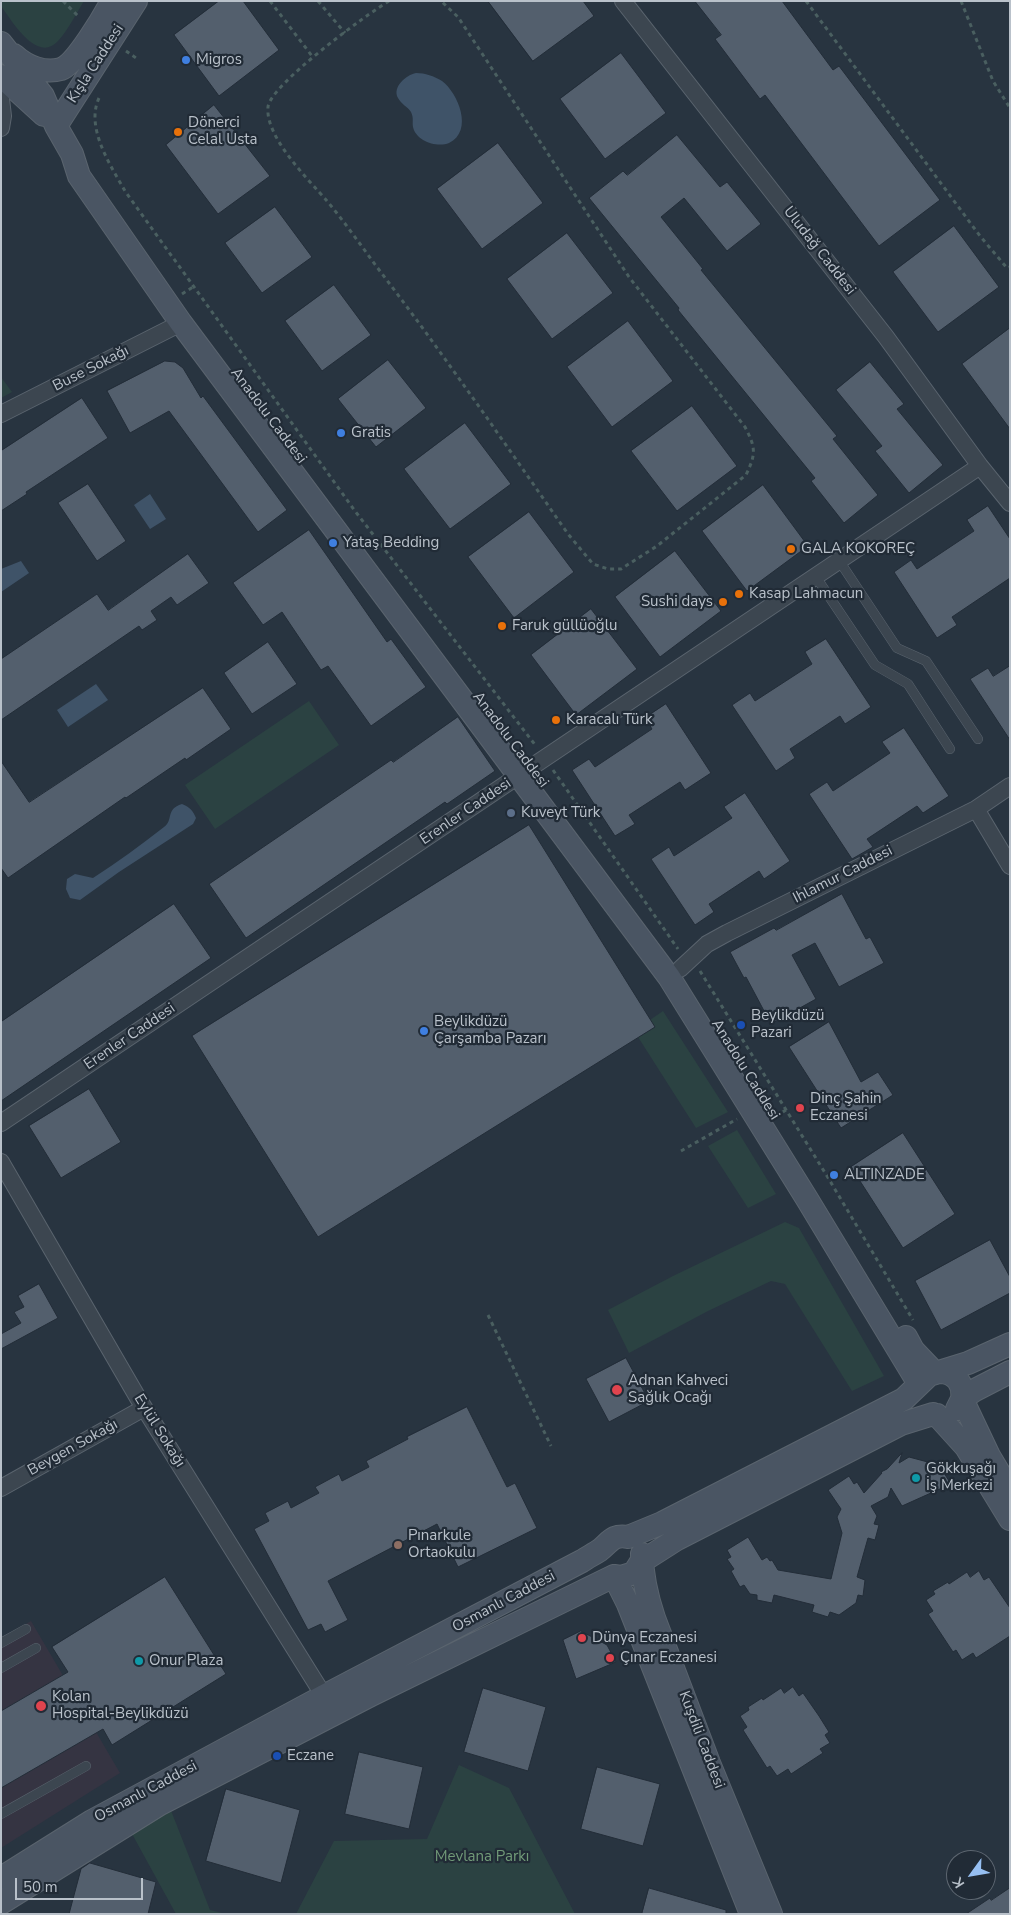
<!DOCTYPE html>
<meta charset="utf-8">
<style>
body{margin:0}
#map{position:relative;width:1011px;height:1915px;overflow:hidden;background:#283440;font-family:"Nunito Sans",sans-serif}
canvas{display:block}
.frame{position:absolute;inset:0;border:2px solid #b9c1ca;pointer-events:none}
.north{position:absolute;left:946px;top:1850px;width:50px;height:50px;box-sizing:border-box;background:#212b36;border:1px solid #5e6771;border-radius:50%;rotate:238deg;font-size:14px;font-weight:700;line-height:20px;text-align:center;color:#b9c1ca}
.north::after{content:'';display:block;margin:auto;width:18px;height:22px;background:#96bff2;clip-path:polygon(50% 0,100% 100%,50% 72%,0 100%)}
.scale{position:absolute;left:15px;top:1878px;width:128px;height:22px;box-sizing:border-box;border:2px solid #b9c1ca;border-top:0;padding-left:6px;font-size:15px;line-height:18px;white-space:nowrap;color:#b9c1ca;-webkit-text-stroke:4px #212b36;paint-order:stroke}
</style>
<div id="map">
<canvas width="1011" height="1915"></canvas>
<div class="frame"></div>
<div class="north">K</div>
<div class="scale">50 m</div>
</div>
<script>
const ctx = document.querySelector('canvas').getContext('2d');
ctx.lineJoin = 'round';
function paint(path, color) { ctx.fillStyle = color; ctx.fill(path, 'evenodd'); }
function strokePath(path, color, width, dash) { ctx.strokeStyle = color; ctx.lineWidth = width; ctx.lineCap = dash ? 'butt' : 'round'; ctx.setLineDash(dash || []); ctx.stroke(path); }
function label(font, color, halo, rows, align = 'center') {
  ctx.font = font + ' "Nunito Sans",sans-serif'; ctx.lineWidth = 4.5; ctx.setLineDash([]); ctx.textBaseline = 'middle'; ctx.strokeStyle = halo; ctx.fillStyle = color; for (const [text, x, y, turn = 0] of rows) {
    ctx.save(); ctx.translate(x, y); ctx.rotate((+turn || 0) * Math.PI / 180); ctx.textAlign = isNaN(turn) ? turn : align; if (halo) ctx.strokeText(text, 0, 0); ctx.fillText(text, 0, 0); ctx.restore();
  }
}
paint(new Path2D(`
 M31,1621l89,152 -119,75v-210z`), '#353442');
paint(new Path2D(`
 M1,1h83c-8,13 -16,29 -26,40 -21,23 -46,-20 -57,-35z
 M1,377l11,15 -11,6z
 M309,701l30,44 -124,84 -30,-44z
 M663,1011l65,101 -32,16 -58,-91 17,-10 -5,-7z
 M737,1130l39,64 -28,14 -40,-62z
 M785,1222l14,6 85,148 -32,15 -67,-107 -14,-3 -63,30 -79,42 -21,-43 65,-34z
 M459,1765l50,23 66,126h-279l38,-73 93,-2z
 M170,1808l40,102 16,4h-50l-45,-82z`), '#2b4242');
paint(new Path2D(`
 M416,73c9,0 18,3 26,8 16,12 32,50 7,62 -12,5 -33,-2 -36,-16 -1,-5 1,-9 -2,-15 -3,-5 -10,-8 -13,-14 -6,-11 8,-23 18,-25z
 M150,494l16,25 -16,10 -16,-24z
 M21,561l8,12 -28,19v-23z
 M96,684l12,16 -40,27 -11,-17z
 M182,804c8,3 11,7 14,14l-3,6 -74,48 -39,28 -10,-2 -4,-9 1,-10 8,-5 18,4c25,-16 48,-33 71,-51 10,-7 1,-18 18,-23z`), '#3f5368');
const building = new Path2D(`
 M219,1h24l36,49 -60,46 -45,-61z
 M488,1h95l11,15 -61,45z
 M695,1h87l51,69 6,-4 101,134 -61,46 -114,-151 -5,4 -45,-60 6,-4z
 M621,53l45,60 -61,46 -45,-60z
 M214,105l56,71 -52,38 -52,-69z
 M677,135l43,52 7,-5 34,42 -34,27 -43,-53 -23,19 42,52 -2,1 136,166 -4,3 45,56 -34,28 -33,-42 4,-3 -137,-168 1,-2 -90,-110 34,-27 4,4z
 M498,143l45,60 -61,46 -45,-60z
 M275,207l37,50 -50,36 -37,-50z
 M954,226l45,61 -61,45 -45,-60z
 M567,233l46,60 -61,46 -45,-60z
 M334,285l37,50 -49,36 -37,-50z
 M628,321l45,60 -61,46 -45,-60z
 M1010,328v101l-48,-65z
 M388,360l38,48 -50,39 -38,-48z
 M165,361l10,1 8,6 18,30 2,-2 84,114 -29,22 -89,-121 -39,22 -23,-42z
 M870,362l34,42 -7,5 46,56 -34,28 -34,-42 7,-5 -46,-56z
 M82,398l26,40 -82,54 1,2 -26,17v-60z
 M692,406l45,60 -60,45 -46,-60z
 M465,423l46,61 -61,45 -46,-60z
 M88,484l38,57 -29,20 -39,-58z
 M763,485l45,61 -61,45 -45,-60z
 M988,506l22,33v39l-58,39 5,8 -20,13 -43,-66 17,-12 6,9 57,-38 -7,-11z
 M529,512l45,60 -60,46 -46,-61z
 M309,530l78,112 4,-3 35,48 -55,39 -43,-60 -7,4 -39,-58 -19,13 -30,-42z
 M675,551l46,60 -61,46 -45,-60z
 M188,554l21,29 -32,22 -6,-8 -20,14 6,9 -15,10 -3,-4 -138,94v-61l96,-65 11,16z
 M591,609l46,60 -61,46 -45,-60z
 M826,639l45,68 -26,17 -5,-8 -50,33 5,9 -19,13 -44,-66 18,-12 5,8 57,-37 -7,-12z
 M268,642l29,42 -45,30 -28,-41z
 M1010,666v74l-40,-61 18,-11 5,8z
 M203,688l28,41 -45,31 -1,-2 -59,40 -1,-1 -117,81 -7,-10v-107l28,41z
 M666,704l45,69 -26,17 -5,-8 -51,33 6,9 -20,12 -43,-66 17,-11 6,8 57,-38 -7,-11z
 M458,717l37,54 -48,33 -2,-2 -199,136 -37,-54 182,-124 2,2z
 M904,728l45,68 -26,17 -6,-7 -50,33 6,8 -21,12 -43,-65 18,-12 6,9 57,-38 -8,-11z
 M745,793l45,68 -26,18 -5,-8 -50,33 5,8 -19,13 -44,-66 18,-12 5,9 58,-38 -8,-11z
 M529,825l126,202 -337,210 -126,-201z
 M842,894l24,45 4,-2 14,26 -45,24 -24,-44 -23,12 24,44 -45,25 -25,-47 -2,1 -14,-26 44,-24 2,2z
 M174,904l37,54 -210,143v-79z
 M829,1022l32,60 17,-10 15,23 -52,33 -52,-81z
 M89,1089l32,53 -60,36 -32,-52z
 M903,1133l52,81 -52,34 -52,-81z
 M990,1240l20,37v16l-69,37 -26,-49z
 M39,1284l19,34 -57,31v-15l20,-11 -7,-11 10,-5 -6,-11z
 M626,1358l23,43 -40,21 -23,-43z
 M467,1407l40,80 8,-4 22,45 -79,39 -21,-43 -109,57 20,39 -23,12 -4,-8 -13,6 -54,-101 15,-8 -4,-8 23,-12 3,7 28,-15 -4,-6 24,-13 3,7 27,-14 -3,-6 42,-22 -1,-2z
 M902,1453l-3,10 10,-6 30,8 12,19 -49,22 -11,-18 -3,9 -17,9 6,10 -3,8 5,1 -4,15 -7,-2 -11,39 8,3 -2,16 -5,-1 -2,8 -17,12 -9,-3 -2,5 -16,-5 2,-7 -40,-10 -2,8 -15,-3v-5l-7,-1 -6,-9 -4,2 -9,-16 3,-2 -7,-10 4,-2 -4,-7 21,-13 14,23 5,-3 3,4 2,-1 6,10 53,9 11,-46 -5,-16 4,-8 -13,-19 21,-14 5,8 3,-2 7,11 18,-20 -1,-1 6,-3z
 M979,1571l5,9 5,-3 21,31v28l-34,22 -3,-5 -11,7 -6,-10 -3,2 -25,-38 5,-3 -7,-11 9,-6 -2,-3 15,-9 1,2 18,-12 3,5z
 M165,1577l61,97 -114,71 -9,-16 -102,59v-77l67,-39 -16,-25z
 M581,1631l26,14 9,17 -40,17 -13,-39z
 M793,1687l6,9 4,-3 16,23 10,16 -4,3 5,8 -10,6 3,4 -32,21 -3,-5 -11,7 -7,-10 -3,2 -24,-38 4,-3 -7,-11 9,-6 -1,-3 14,-9 1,2 18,-12 3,5z
 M483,1688l63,19 -18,64 -64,-19z
 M359,1752l64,15 -14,62 -64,-15z
 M597,1767l63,17 -17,62 -62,-17z
 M226,1789l74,21 -19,73 -75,-22z
 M90,1863l66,19 -8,32h-79l12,-45z
 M649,1888l77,22v4h-84z
 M1010,1888v26h-44l24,-16 1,2z`);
paint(building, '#535f6d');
strokePath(building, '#232d38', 1);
const lane = new Path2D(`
 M840,562l57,86 29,13 52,78
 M816,577l59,88 33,19 42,65
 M1,1643l25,-14
 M1,1668l35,-20
 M1,1814l85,-48`);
const street = new Path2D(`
 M623,1l263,336 94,129 30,37
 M1,99l2,17 -2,12
 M1,414l180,-91
 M976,809l34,57
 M680,969l27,-25 20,-11 249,-124 34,-23
 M1,1123l979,-657
 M1,1162l137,236 186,298
 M1,1488l143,-80`);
const secondary = new Path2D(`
 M1,43l42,53 13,30 16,28 7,22 102,147 488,654 138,222 112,185
 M14,55c12,11 30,19 47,14 15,-5 43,-53 51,-68
 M1,76l43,39
 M56,126l80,-125
 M906,1337l7,13 22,23
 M941,1372c15,1 23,12 21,27l27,57 21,35
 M957,1409l5,-10 13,-9 35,-18
 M937,1415l29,32 44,72
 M642,1554c0,22 5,43 12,64l55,145 62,151
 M614,1576l14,28 123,310
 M1,1878l91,-57 232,-125 258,-135c6,-4 12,-7 18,-11 10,-8 13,-16 28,-13l34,-14 242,-124 25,-24 39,-12 42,-19
 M1,1903l159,-99 211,-109 243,-119 7,1 13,-4 7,-11 36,-23 224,-115 32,-10`);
strokePath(lane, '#5a646e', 10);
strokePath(street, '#5a646e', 18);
strokePath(secondary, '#5a646e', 24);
strokePath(new Path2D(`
 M63,1l17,17
 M270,1l42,55
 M318,1l27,32
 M389,1c-22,13 -119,84 -121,106 -3,30 40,72 59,94 21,25 39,52 59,78 63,83 122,169 182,255l25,30 15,5h13l36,-23 89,-71c10,-21 10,-27 -1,-48l-116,-150 -171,-260 -17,-16
 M806,1l174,235 27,32 3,-1
 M961,1l32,80 17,27
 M126,51l10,7
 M99,98c-14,30 12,68 26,93l230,320 181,235
 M182,294l11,-7
 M553,770l125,179
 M700,971l127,205 86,144
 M776,1116l10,-6
 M681,1151l56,-32
 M488,1315l63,131`), '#4a5f60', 3, [4, 4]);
strokePath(lane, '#3c4650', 9);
strokePath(street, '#3c4650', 16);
strokePath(secondary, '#4a5563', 22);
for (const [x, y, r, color] of [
 [186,60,5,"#3f7fe0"],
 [178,132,5,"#e8710a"],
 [341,433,5,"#3f7fe0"],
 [333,543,5,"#3f7fe0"],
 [791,549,5,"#e8710a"],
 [739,594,5,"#e8710a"],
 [723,602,5,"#e8710a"],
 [502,626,5,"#e8710a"],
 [556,720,5,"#e8710a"],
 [511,813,5,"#5c6f8a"],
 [741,1025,5,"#1a4fb4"],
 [424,1031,5,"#3f7fe0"],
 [800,1108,5,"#e0444e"],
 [834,1175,5,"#3f7fe0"],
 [617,1390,6,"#e0444e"],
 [916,1478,5,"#0f9aa8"],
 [398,1545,5,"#8d6e63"],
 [582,1638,5,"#e0444e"],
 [610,1658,5,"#e0444e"],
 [139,1661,5,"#0f9aa8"],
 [41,1706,6,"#e0444e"],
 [277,1756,5,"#1a4fb4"]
]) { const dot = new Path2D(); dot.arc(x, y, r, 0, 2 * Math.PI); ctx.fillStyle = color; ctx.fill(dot); strokePath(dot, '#212b36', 2); }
label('15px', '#b9c1ca', '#212b36', [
 ["Migros",196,60],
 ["Dönerci",188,123],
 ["Celal Usta",188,140],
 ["Gratis",351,433],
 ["Yataş Bedding",343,543],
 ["GALA KOKOREÇ",801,549],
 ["Kasap Lahmacun",749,594],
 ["Sushi days",713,602,"right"],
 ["Faruk güllüoğlu",512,626],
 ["Karacalı Türk",566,720],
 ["Kuveyt Türk",521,813],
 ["Beylikdüzü",751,1016],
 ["Pazari",751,1033],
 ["Beylikdüzü",434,1022],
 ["Çarşamba Pazarı",434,1039],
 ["Dinç Şahin",810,1099],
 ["Eczanesi",810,1116],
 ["ALTINZADE",844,1175],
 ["Adnan Kahveci",628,1381],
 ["Sağlık Ocağı",628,1398],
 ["Gökkuşağı",926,1469],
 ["İş Merkezi",926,1486],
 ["Pınarkule",408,1536],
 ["Ortaokulu",408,1553],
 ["Dünya Eczanesi",592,1638],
 ["Çınar Eczanesi",620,1658],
 ["Onur Plaza",149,1661],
 ["Kolan",52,1697],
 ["Hospital-Beylikdüzü",52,1714],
 ["Eczane",287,1756]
], 'left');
label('15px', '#b9c1ca', '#212b36', [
 ["Kışla Caddesi",96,64,-57],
 ["Uludağ Caddesi",819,251,52],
 ["Buse Sokağı",91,369,-27],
 ["Anadolu Caddesi",268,416,53],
 ["Anadolu Caddesi",510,740,53],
 ["Erenler Caddesi",466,812,-34],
 ["Ihlamur Caddesi",843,875,-27],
 ["Erenler Caddesi",130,1037,-34],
 ["Anadolu Caddesi",745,1070,58],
 ["Eylül Sokağı",159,1431,58],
 ["Beygen Sokağı",73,1448,-29],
 ["Osmanlı Caddesi",504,1602,-28],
 ["Kuşdili Caddesi",701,1740,69],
 ["Osmanlı Caddesi",146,1792,-28]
]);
label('15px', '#719a78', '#212b36', [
 ["Mevlana Parkı",482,1857]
]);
</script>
